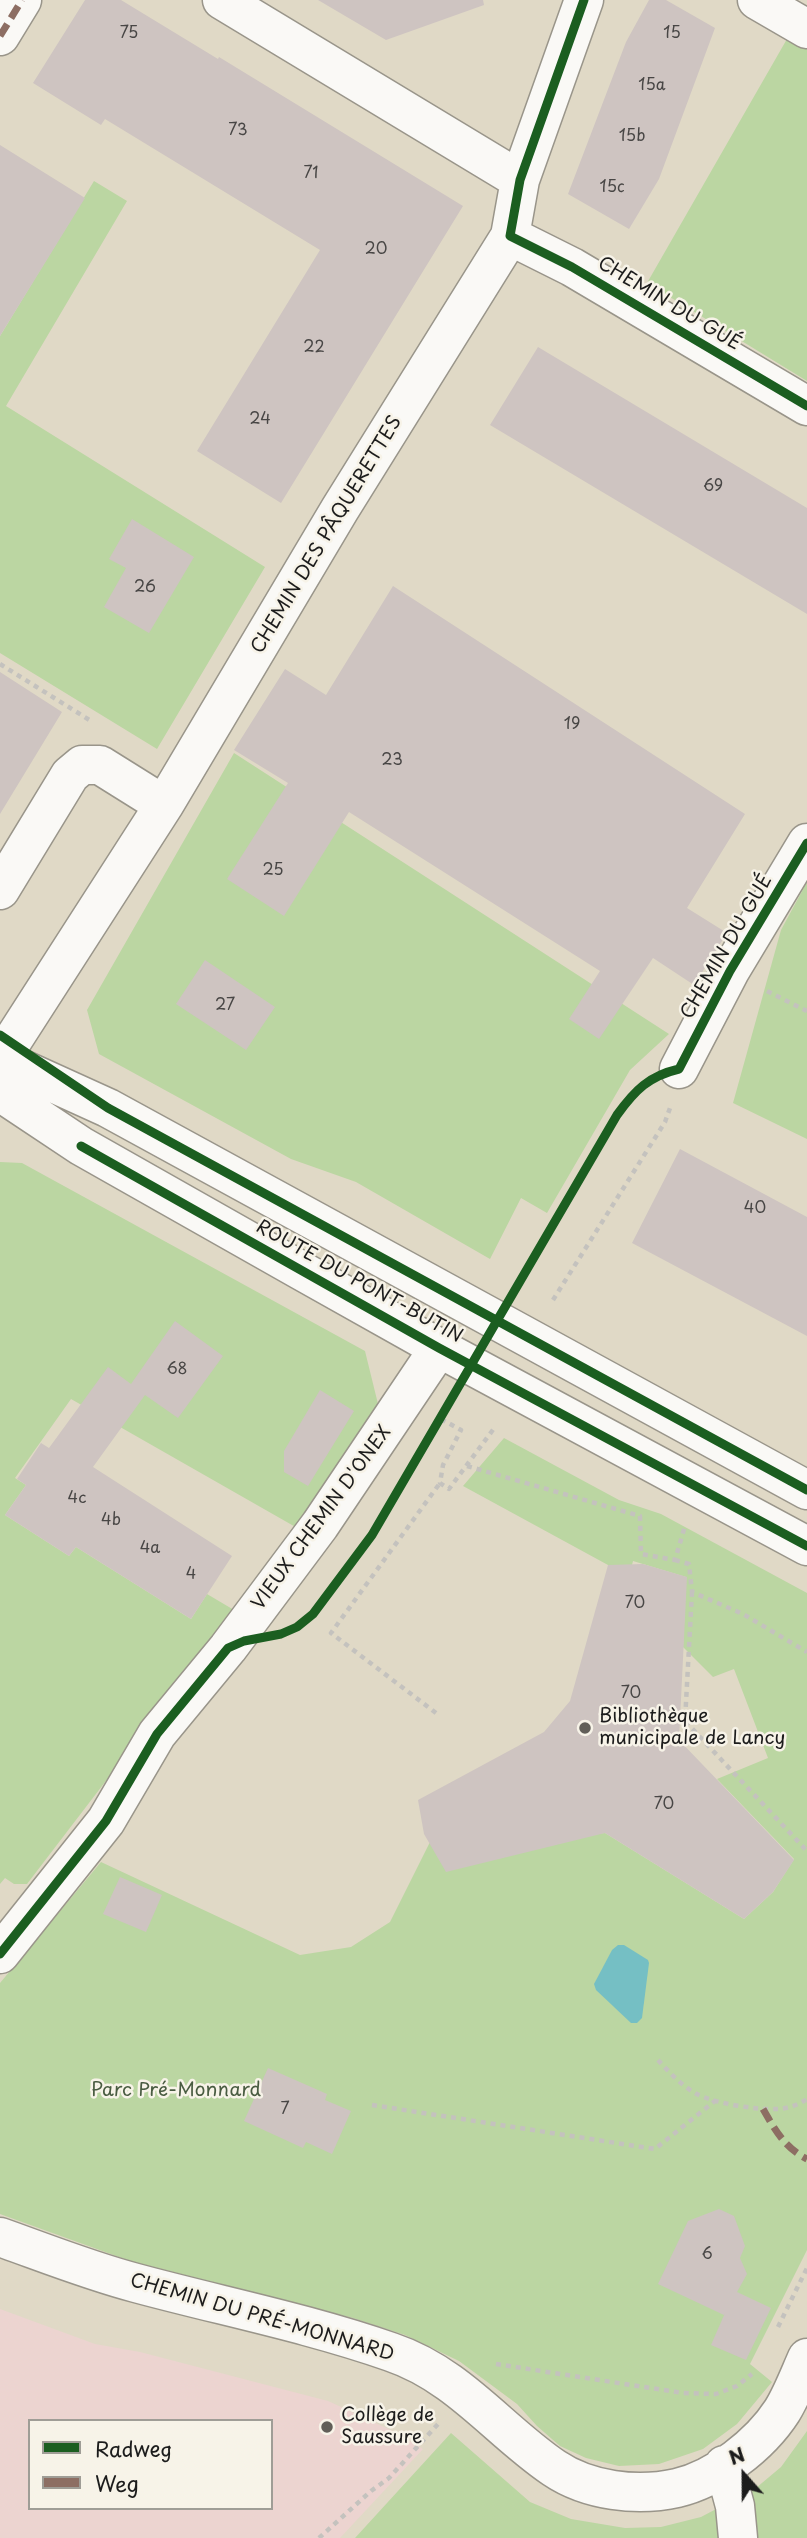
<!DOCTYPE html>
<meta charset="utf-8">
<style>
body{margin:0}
#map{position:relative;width:807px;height:2538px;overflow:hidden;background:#e0d9c6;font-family:"Playpen Sans",sans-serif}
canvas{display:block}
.legend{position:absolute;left:28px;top:2419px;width:245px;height:91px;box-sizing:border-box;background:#f7f3e8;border:2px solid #9f9d96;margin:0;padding:9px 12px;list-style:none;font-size:21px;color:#1c1c1c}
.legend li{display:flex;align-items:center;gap:14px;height:35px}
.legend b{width:35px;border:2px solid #9f9d96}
.north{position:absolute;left:709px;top:2440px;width:70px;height:70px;-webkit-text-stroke:5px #f7f3e8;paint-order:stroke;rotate:339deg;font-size:19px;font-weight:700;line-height:28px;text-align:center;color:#1c1c1c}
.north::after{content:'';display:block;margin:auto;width:24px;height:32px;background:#1c1c1c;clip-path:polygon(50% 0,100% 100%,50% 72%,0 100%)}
</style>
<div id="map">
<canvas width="807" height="2538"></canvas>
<ul class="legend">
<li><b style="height:9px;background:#1b5e20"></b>Radweg</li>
<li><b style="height:9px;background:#8d6e63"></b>Weg</li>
</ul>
<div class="north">N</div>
</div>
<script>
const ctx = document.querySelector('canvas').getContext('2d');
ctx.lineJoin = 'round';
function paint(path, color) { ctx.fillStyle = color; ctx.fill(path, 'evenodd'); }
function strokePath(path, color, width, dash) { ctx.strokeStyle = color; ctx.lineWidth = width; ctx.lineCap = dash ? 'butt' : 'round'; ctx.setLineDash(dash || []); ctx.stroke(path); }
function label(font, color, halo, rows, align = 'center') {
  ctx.font = font + ' "Playpen Sans",sans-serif'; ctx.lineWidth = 5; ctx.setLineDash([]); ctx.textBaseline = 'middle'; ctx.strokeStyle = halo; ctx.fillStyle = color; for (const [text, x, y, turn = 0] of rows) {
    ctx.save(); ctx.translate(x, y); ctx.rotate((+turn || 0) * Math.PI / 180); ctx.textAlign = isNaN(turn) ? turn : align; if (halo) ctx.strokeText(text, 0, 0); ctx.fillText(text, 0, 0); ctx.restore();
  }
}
paint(new Path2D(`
 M0,2309l95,35 45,8 188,49 67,31 28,17 -83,89h-340zM30,2421h241v87h-241z`), '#ecd4d0');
paint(new Path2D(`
 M791,32l16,9v340l-160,-98z
 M94,181l33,20 -121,205 259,161 -108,182 -157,-96v-317z
 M234,753l435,281 -39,36 -83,143 -26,-15 -31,61 -134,-77 -65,-23 -192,-105 -12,-44z
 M807,882v257l-74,-36 48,-173z
 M0,1162l22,1 343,188 13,53 -79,125 -228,-130 -56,79 11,7 -21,30 64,41 7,-9 115,72 16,-25 27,16 -54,74 -153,200h-13l-9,-6 -5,6z
 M504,1438l115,62 42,14 146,79v657l-57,114 22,18 -35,42 -34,25 -44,15 -40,2 -33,-8 -26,-12 -23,-20 -20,-22 -58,-43 -54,-26 -52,-17 -223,-57 -130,-47v-231l101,-121 199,93 51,-8 39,-25 40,-80 175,-9 139,86 29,-27 21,-33 -77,-80 51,-21 -34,-89 -21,8 -30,-30 3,-70 -53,-16 -1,4h-24l-145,-79z
 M807,2431v107h-452l96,-105 79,69 41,17 54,9 36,-1 40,-10 55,-29 25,-21z`), '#bbd6a2');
paint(new Path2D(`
 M618,1945h6l24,15 1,3 -7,55 -5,5h-6l-35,-33 -2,-6 18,-34z`), '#75bfc4');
paint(new Path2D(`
 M85,0h36l97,59 1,-2 244,149 -182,297 -84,-52 123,-201 -215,-131 -4,6 -68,-42z
 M318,0h165l1,5 -98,35z
 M649,0h17l49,28 -56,151 -30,50 -61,-35 58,-152z
 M0,145l85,53 -85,138z
 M538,347l269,161v106l-317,-189z
 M132,519l62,38 -45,76 -45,-26 22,-39 -17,-9z
 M393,586l352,228 -58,94 40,25 -33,52 -41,-27 -54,81 -30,-20 31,-48 -251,-159 -65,104 -57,-37 61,-96 -54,-33 51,-81 41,26z
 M0,672l62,40 -62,102z
 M205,960l70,47 -29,43 -70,-46z
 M680,1149l127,68v119l-175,-93z
 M175,1321l48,35 -45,62 -33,-23 -52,72 139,89 -41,63 -115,-72 -7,9 -64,-41 21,-30 -9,-6 24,-36 8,5 59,-81 23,17z
 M320,1390l34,21 -46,75 -24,-14v-21z
 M643,1564l44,13 -8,163 115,120 -21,32 -29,27 -139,-86 -159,39 -22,-38 -6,-34 126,-68 26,-31 38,-136z
 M120,1877l42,18 -16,37 -43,-18z
 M268,2068l59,26 -2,6 26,11 -19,43 -26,-12 -3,6 -59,-27z
 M719,2209l15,7 11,30 -5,12 7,16 -10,18 34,16 -25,52 -35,-15 14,-32 -1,2 -66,-31 30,-63z`), '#cec4c1');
const minor = new Path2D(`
 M222,0l298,180
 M757,0l50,29
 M0,36l22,-36
 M510,236l62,31 235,139
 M0,890l70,-115 12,-10h18l64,40
 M11,1043l153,-238 176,-296 170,-273 10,-56 64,-180
 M679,1069l51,-98 77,-128
 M0,1954l106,-133 51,-87 71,-86 92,-123 119,-177
 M0,2237c45,16 90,34 136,46 85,23 172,40 255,69 68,23 107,78 163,116 34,23 83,29 123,20 39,-9 83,-43 105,-77 10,-16 17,-35 25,-53
 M724,2465l11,41 3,32`);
const major = new Path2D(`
 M0,1059l108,49 699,382
 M0,1092l81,54 219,124 139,78 368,198`);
strokePath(minor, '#99958a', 41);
strokePath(major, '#99958a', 41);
strokePath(new Path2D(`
 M0,664l91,57
 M767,991l40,20
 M553,1300l112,-178 5,-14
 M441,1419l20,11 -18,35 -3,18 9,6 46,-62
 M467,1466l173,50 1,38 34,6 10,-34
 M675,1560l14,4 3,28 51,22 64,38
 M692,1592l-7,129 122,130
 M436,1713l-105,-80 109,-150
 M658,2060c11,12 23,25 37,33 17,10 61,17 81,16 11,0 22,-4 31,-10
 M372,2105l283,44 61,-49
 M778,2327l29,-59
 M496,2364l187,29 33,1 21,-8 15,-12
 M319,2538l52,-47 18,-13 49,-54`), '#c4c2be', 4.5, [5, 5]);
strokePath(minor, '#faf9f6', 38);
strokePath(major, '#faf9f6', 38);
strokePath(new Path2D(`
 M0,36l22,-36
 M763,2109c12,21 22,39 44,50`), '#8d6e63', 7, [14, 7]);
strokePath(new Path2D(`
 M584,0l-64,180 -10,56 62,31 235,139
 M0,1035l108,73 699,382
 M81,1146l358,202 368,198
 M0,1954l106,-133 51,-87 71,-86 16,-7 37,-7 16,-7 16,-13 59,-79 245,-420c18,-25 32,-39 62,-46l51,-98 77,-128`), '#1b5e20', 9);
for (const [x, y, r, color] of [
 [585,1728,7,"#615e58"],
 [327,2427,7,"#615e58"]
]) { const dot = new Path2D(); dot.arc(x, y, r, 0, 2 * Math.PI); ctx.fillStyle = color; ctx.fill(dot); strokePath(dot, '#f7f3e8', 2.5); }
label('16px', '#484645', null, [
 ["75",129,34],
 ["15",672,34],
 ["15a",652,86],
 ["73",238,131],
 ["15b",632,137],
 ["71",311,174],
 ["15c",612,188],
 ["20",376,250],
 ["22",314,348],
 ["24",260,420],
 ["69",713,487],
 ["26",145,588],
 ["19",572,725],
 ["23",392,761],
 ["25",273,871],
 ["27",225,1006],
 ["40",755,1209],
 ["68",177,1370],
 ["4c",77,1499],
 ["4b",111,1521],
 ["4a",150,1549],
 ["4",191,1575],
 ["70",635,1604],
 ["70",631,1694],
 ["70",664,1805],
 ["7",285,2110],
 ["6",707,2255]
]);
label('19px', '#1c1c1c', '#f7f3e8', [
 ["CHEMIN DU GUÉ",669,304,31],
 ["CHEMIN DES PÂQUERETTES",327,535,-59],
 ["CHEMIN DU GUÉ",727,947,-60],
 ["ROUTE DU PONT-BUTIN",359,1282,29],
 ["VIEUX CHEMIN D'ONEX",322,1518,-54],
 ["CHEMIN DU PRÉ-MONNARD",262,2318,16]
]);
label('19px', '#1c1c1c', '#f7f3e8', [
 ["Bibliothèque",599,1717],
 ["municipale de Lancy",599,1739],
 ["Collège de",341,2416],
 ["Saussure",341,2438]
], 'left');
label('19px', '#495c41', '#f7f3e8', [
 ["Parc Pré-Monnard",176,2091]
]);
</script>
